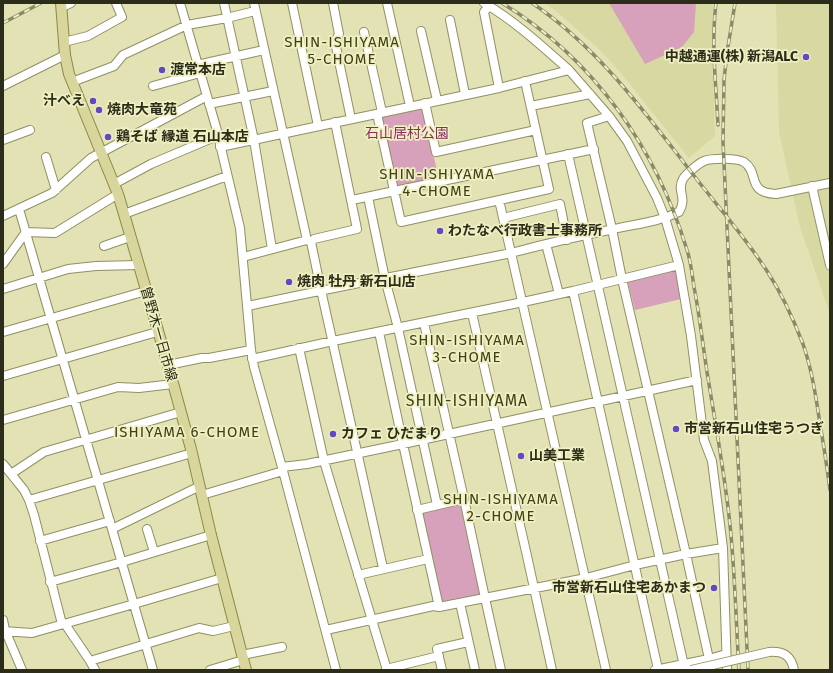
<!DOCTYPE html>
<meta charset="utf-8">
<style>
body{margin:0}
#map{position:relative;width:833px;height:673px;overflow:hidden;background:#e2e2b4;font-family:"Fira Sans",sans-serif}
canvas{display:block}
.frame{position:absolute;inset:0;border:4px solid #2c2c1a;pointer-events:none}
</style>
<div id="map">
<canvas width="833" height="673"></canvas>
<div class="frame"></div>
</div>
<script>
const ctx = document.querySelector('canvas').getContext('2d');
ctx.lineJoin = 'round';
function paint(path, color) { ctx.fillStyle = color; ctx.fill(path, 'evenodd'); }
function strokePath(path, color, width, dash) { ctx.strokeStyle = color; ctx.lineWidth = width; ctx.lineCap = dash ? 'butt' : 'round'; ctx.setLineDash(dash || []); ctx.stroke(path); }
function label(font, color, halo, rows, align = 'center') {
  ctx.font = font + ' "Fira Sans","Noto Sans JP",sans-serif'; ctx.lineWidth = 3.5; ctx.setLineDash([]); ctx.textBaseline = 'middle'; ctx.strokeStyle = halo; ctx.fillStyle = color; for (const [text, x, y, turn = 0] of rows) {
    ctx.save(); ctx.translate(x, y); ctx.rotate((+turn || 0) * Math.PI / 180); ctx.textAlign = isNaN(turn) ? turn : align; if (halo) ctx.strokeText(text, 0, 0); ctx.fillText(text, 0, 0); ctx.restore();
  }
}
paint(new Path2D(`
 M544,3h169l-1,51 3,82 -26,22 -69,-86 -20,-22 -44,-39z
 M776,3h54v311l-30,-87 -21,-95z`), '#d8d8a2');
paint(new Path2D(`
 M609,3h87l-2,29 -12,15 -37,17z
 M423,108l16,72 -41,9 -17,-71 1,-3z
 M676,267l5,32 -46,11 -8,-31z
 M461,502l21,94 -40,8 -21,-93z`), '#d7a0bb');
const minor = new Path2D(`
 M180,3l36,124 24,101 11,122 3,17 29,104 53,199
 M224,3l30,137 18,109
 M254,3l53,237
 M292,3l26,123
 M333,3l6,31 -4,8 16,77
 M387,3l23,103
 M484,3c31,18 58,43 85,67
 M489,6l-5,6 15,76
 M62,7l9,-4
 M450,20l15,74
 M421,31l16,69
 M364,32l18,80
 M64,42l24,-6 34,-19 -6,-14
 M197,65l67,-15
 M72,82l42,-16 9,-11 64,-30 40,-7 28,-7
 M3,86l62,-31
 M153,86l47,-13
 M425,103l11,49 100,-22
 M209,104l64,-13
 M531,106l59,-12
 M377,114l24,108 148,-33 -24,-108
 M609,116l-22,7 25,106 10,50 64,275 23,105
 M3,140l27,-10
 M220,147l279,-59 70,-18 40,46 18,25 30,57 8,20 14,47 12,71 13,104 8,21 11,87 4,122
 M568,154l117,516
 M46,157l10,33
 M114,184l37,-20 66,-28
 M812,186l18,79
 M368,197l17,82 13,49 39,177
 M352,200l242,-51
 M499,200l12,53c34,-9 68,-17 103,-24 22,-5 44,-7 65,-17 9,-15 -3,-21 4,-33 3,-5 16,-16 21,-18 8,-3 33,-3 40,1 16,11 2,31 32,32l54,-11
 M19,209l134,461
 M124,214l103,-38
 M3,216l49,-23 39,-35 116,-62
 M503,218l57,-14 7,36
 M311,242l10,48 62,278
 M546,244l13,50
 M104,246l26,-9
 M243,257l64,-17 4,2 3,-3 43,-10 -22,-107
 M3,264l23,-32 29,1 63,-39
 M3,289l65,-20 28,-3 42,-1
 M573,291l85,378
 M248,306c87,-19 176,-35 263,-53l95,417
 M472,313l55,243 25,114
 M424,323l40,176 21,99 16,72
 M3,332l143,-41
 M299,348l25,113 63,209
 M252,359l81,-18 190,-39 50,-11 106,-26
 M168,365l34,-7h7l42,-8
 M3,376l154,-44
 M3,420l115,-33 21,1 34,-4
 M3,464l21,26 5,10 5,15 28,109
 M282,467l25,-3 96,-20 294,-64
 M11,474l33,-22 137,-40
 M202,495l81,-24
 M29,500l163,-47
 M417,510l47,-11
 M112,529l88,-43
 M147,529l7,23
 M40,541l70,-20
 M358,575l70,-16
 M50,582l72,-20 89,-27
 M460,603l15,67
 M439,607l147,-29 49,-13 51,-11 37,-6
 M3,620l2,10 17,40
 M65,624l25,37 5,9
 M326,630l107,-24 6,1 -36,-163 -24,-112
 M3,631l29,2 102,-29 88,-26
 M242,655l40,-8
 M90,661l109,-33 14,3 21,-5
 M386,669l53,-13
 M210,670l33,-10
 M442,670l-5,-21 31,-7
 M655,670l54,-11 17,-5`);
const major = new Path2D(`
 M61,3l4,52 4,19 49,120 6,20 44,151 23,84 20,86 35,135`);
strokePath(minor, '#909065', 10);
strokePath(major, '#8b8944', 12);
strokePath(minor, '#fff', 8);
strokePath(major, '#d8d69c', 10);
const rail = new Path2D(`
 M502,3c92,56 154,145 185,247 4,12 5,24 7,37 6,30 9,61 14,91 8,49 17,98 22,147 5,48 6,97 9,145
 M532,3c67,45 114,111 163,174 24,31 51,61 72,94 15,23 26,47 36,73 9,26 13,53 17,80 4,22 7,44 10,66
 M716,3c-5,41 0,81 2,122
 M735,3l-8,50 -3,27 -1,62 25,528
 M3,23l38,-20`);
strokePath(rail, '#8a8a6a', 3.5);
strokePath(rail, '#eff0c1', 2, [6]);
const minorBridge = new Path2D(`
 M691,670l78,-18c14,-1 22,3 25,18`);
strokePath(minorBridge, '#909065', 10, []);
strokePath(minorBridge, '#fff', 8);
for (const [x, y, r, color] of [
 [806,57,4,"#6249c2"],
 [162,70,4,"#6249c2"],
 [93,101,4,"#6249c2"],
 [99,110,4,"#6249c2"],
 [108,137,4,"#6249c2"],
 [440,231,4,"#6249c2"],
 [289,282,4,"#6249c2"],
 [676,429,4,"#6249c2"],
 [333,434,4,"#6249c2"],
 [521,456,4,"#6249c2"],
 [714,588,4,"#6249c2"]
]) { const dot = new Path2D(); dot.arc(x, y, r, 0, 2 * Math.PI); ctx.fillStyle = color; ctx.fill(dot); strokePath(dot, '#eff0c1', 1.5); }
label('bold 14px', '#2c2c1a', '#eff0c1', [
 ["中越通運(株) 新潟ALC",798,57,"right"],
 ["渡常本店",170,70],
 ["汁べえ",85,101,"right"],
 ["焼肉大竜苑",107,110],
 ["鶏そば 縁道 石山本店",116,137],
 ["わたなべ行政書士事務所",448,231],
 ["焼肉 牡丹 新石山店",297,282],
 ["市営新石山住宅うつぎ",684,429],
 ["カフェ ひだまり",341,434],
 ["山美工業",529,456],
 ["市営新石山住宅あかまつ",706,588,"right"]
], 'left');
label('14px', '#8d2b66', '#eff0c1', [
 ["石山居村公園",407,134]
]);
label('14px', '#2c2c1a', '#eff0c1', [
 ["曽野木一日市線",158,334,74]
]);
ctx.letterSpacing = '1px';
label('15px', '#403f16', '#eff0c1', [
 ["SHIN-ISHIYAMA",342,43],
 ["5-CHOME",342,60],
 ["SHIN-ISHIYAMA",437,175],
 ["4-CHOME",437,192],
 ["SHIN-ISHIYAMA",467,341],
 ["3-CHOME",467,358],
 ["ISHIYAMA 6-CHOME",187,433],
 ["SHIN-ISHIYAMA",501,500],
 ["2-CHOME",501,517]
]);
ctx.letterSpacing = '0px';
ctx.letterSpacing = '1px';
label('16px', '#403f16', '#eff0c1', [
 ["SHIN-ISHIYAMA",467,402]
]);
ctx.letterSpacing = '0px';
</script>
